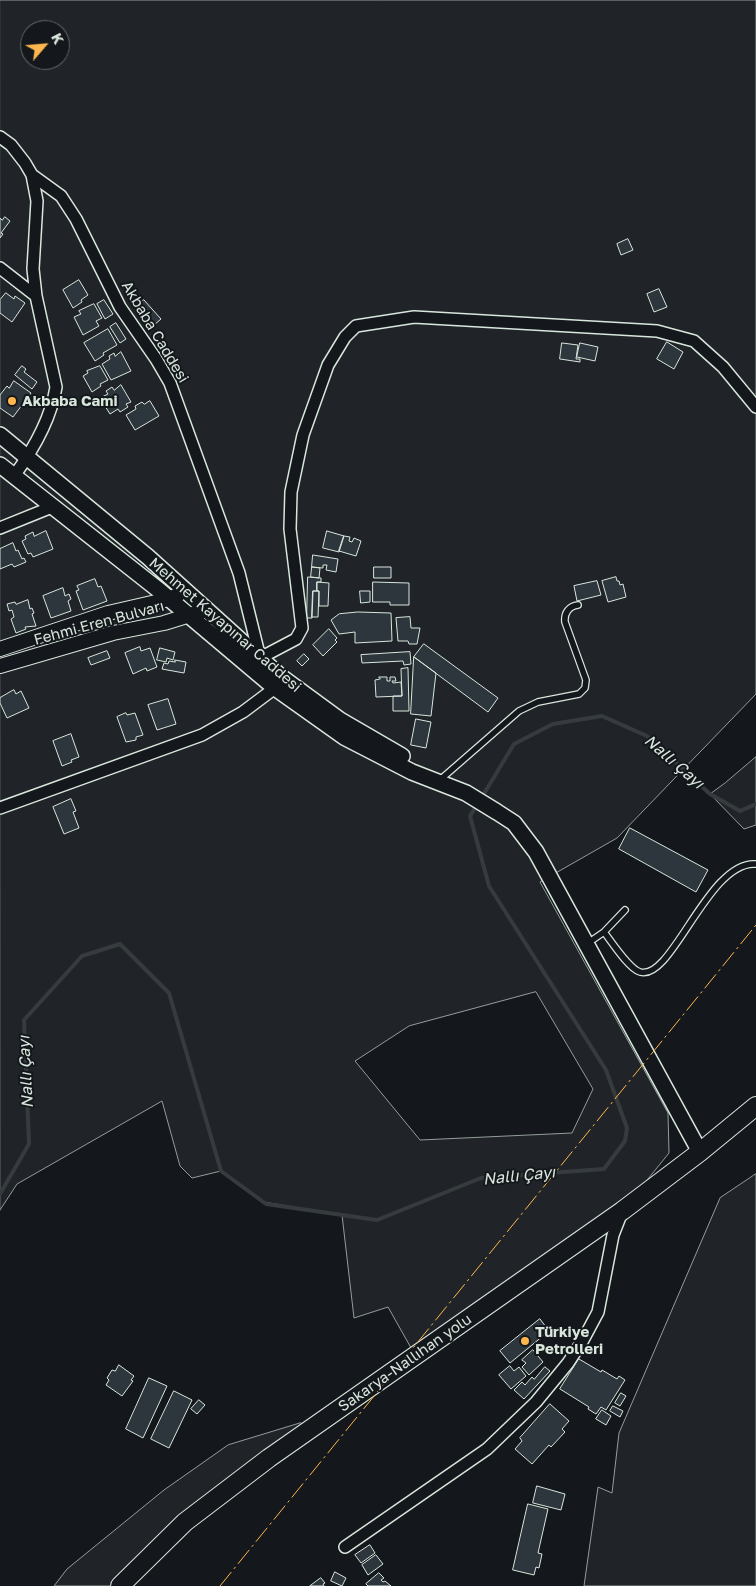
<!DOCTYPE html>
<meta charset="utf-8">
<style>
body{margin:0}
#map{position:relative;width:756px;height:1586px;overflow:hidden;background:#14181c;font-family:"Golos Text",sans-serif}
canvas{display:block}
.north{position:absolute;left:20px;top:20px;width:50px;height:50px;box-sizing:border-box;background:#14181c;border:1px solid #626a69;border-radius:50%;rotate:63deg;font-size:14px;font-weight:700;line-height:20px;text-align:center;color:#d8e6dc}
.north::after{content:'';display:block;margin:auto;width:18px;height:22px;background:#ffb74d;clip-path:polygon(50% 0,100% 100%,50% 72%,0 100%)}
</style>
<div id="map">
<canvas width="756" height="1586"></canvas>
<div class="north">K</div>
</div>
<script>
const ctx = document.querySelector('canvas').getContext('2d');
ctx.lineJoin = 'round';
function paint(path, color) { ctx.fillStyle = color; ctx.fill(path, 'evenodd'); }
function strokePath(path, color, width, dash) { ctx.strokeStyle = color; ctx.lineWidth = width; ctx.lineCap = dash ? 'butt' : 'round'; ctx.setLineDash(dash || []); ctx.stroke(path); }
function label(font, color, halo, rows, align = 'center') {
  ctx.font = font + ' "Golos Text",sans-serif'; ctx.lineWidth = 4; ctx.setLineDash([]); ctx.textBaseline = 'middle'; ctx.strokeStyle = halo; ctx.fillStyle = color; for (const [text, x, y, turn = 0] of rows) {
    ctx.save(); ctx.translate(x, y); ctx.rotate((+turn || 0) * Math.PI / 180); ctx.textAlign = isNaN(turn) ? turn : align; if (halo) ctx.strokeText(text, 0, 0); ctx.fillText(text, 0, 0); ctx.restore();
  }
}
const green = new Path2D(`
 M0,0h756v694l-139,144 -77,44 128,231 1,40 -47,58 -207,144 -27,-48 -34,11 -12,-103 -79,-13 -42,-31 -29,7 -12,-12 -18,-65 -145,83 -17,26zM30,30h30v30h-30zM536,992l57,97 -21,44 -152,7 -65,-79 54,-35z
 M756,757v68l-12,4 -34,-35 15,-11z
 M756,1174v412h-172l14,-99 14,6 7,-60 101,-235z
 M301,1423l6,8 -187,155h-66l13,-17 97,-79 64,-45z`);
paint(green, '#202428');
strokePath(green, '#939e99', 1);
strokePath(new Path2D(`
 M482,797l32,-53 39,-20 49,-8 45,20 63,58 30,17 16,-7
 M0,1194l29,-50 -5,-124 58,-64 38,-12 49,49 52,178 45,33 111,16 104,-42 123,-9 21,-28 2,-13 -21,-58 -117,-184 -19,-70 8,-13`), '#363b3e', 4);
const building = new Path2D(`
 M5,217l5,4 -9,12 2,1 -3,4v-20l2,2z
 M628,239l5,11 -12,5 -4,-11z
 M79,280l9,15 -7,5 1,2 -9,6 -10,-18z
 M659,289l8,18 -13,5 -7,-18z
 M6,293l8,6 1,-3 10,7 -13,19 -12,-9v-13z
 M104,300l9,14 -8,5 -8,-15z
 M144,300l17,19 -7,6 -3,-3 -3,3 -11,-12 3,-3 -3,-4z
 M94,304l8,14 -6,3 3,5 -16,9 -9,-18 7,-3 -2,-3z
 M116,323l10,16 -6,4 -10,-16z
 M108,329l9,16 -14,8 1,2 -9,6 -11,-18z
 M667,342l16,10 -9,17 -17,-10z
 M562,343l16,2 -2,14h4v3l-20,-3z
 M580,343l18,4 -3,14 -18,-4z
 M121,352l10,19 -20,9 -9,-16 8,-5 -1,-3 5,-3 1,3z
 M22,366l4,3 -2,3 13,10 -5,7 -17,-14z
 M100,366l8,14 -8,4 1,2 -9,6 -9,-16 5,-3 -1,-2z
 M14,381l17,12 -18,24 -13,-9v-13l7,-9 2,2z
 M121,385l10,17 -5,2 2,3 -8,5 -2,-3 -8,5 -10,-16 8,-4 -2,-3 6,-4 2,3z
 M150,401l9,15 -24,14 -9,-15 10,-6 -1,-3 7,-4 2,2z
 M46,531l7,18 -20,8 -2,-4 -3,1 -6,-13 4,-2 -1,-3 8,-4 1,4z
 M327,531l17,5 -5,16 -16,-4z
 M344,536l6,1 -1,4 3,1 2,-4 7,3 -5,15 -17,-5z
 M13,543l3,8 2,-1 4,9 2,-1 2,4 -12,5 -2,-3 -12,5v-20z
 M313,555l25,4 -2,13 -10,-2 1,-5h-4v3l-11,-1z
 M312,567l8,1 -1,10 -8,-1z
 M374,567h17v11h-17z
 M308,577l13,1v4h-4v9h-4l-1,27h-5z
 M616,577l1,4h2l1,4 3,-1 3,13 -18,5 -6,-21z
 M95,579l3,8 3,-1 6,15 -24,9 -7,-19 3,-1 -2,-4z
 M597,581l4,14 -24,6 -3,-15z
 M317,582l12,1 -1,23h-9v-15h-2z
 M373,582l36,1v22h-19v-3h-17z
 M63,588l2,8 4,-2 2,5 -3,2 3,10 -20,7 -8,-22z
 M313,591h6l-1,26h-6z
 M360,591h10v11l-9,1z
 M28,600l2,9 2,-1 2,5 -2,1 4,12 -11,1 1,2 -10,4 -5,-14 3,-2 -2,-7 -3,1 -2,-7 8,-2 1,2z
 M358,612l33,1 1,28 -37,2v-11l-16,2 -8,-14 8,-6z
 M410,617l1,11h9l-3,16h-8l-1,-3h-10l-2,-23z
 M329,629l8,9 -2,2 2,2 -14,14 -10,-11z
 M424,644l74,54 -10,14 -74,-55z
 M140,647l1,4 9,-3 7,19 -10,4 -1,-3 -13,6 -8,-21z
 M160,648l15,4 -2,8 -6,-2 -1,4 -9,-2z
 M107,651l3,7 -19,7 -3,-7z
 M410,652l1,12 -7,1 -1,-4 -41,2 -1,-8z
 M304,654l5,5 -7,7 -5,-5z
 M414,657l22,16 -5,43 -20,-2z
 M175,660l11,2 -2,11 -22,-4 2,-6 4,1 1,-3 6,1z
 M408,668l1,43h-16v-15h9l-1,-27z
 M379,677h8v4h3v-4h5l1,4h-4l1,2 8,-1 1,14 -26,1 -1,-17 5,-1z
 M14,690l2,4 5,-3 8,17 -22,10 -7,-15v-5z
 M168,699l8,25 -19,6 -9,-25z
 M126,713l1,2 8,-2 8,22 -7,2v3l-10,2 -9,-25z
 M416,719l15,3 -5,26 -15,-3z
 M71,734l8,23 -8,3 1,2 -10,4 -9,-25z
 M71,799l5,12 -3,1 6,16 -15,6 -11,-27z
 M630,828l78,42 -12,22 -77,-43z
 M540,1319l9,12 -39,32 -10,-12z
 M533,1350l10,12 -14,13 -7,-8 4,-4 -4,-3z
 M579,1359l22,13 1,-2 15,9 2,-3 6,4 -19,30 -5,-3 -5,7 -8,-5 1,-2 -29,-18z
 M119,1365l15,11 -3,4 2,1 -11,15 -16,-11 3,-5 -2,-2 5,-8 3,1z
 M510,1366l4,5 5,-4 7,9 -15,13 -12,-14z
 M545,1367l5,4 -26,28 -10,-9 8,-8 3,3 7,-8 2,2z
 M149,1378l18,8 -24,52 -17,-9z
 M174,1391l18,9 -23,48 -18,-9z
 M621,1393l5,3 -6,10 -5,-3z
 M199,1400l6,5 -8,9 -6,-5z
 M550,1404l19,17 -7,8 3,3 -14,15 -2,-2 -17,19 -17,-15 7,-8 -2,-3z
 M613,1406l10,5 -3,6 -10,-6z
 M602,1410l9,6 -5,9 -10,-6z
 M537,1486l28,8 -4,16 -28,-7z
 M528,1504l20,5 -10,44 4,1 -3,14 -3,-1 -2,8 -21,-5z
 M370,1545l5,8 -14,10 -6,-8z
 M376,1555l7,9 -15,11 -6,-10z
 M335,1572l11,6 -4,8 -11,-5z
 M379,1573l5,5 -3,2 2,2 2,-1 6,5h-23l-2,-2z
 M321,1578l4,5 -2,1 1,2h-14z`);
paint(building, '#2c363c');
strokePath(building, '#d8e6dc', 1);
const service = new Path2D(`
 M441,779l78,-68 19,-9 41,-8 6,-6 1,-8 -21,-58c-1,-9 4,-16 13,-17
 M604,932c7,9 25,37 36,40 32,10 68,-112 116,-108
 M588,943l16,-11 21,-22`);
const minor = new Path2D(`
 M0,137l11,8 14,18 7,12 29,21 15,23 44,88 36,52 14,24 69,190 21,85 36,-19 6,-11 -12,-99 1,-37 12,-57 25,-70 17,-28 11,-11 58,-9 243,14 37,10 29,26 33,40
 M0,268l36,28
 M14,476c19,-26 37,-57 42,-89l-20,-91 -3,-27 4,-68 -5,-26
 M0,528l52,-21
 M0,808l202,-73 41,-23 32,-24
 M345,1547l142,-98 49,-47 32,-39 15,-23 15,-28 15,-77 9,-23`);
const tertiary = new Path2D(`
 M0,649l108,-36 61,-14 9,-4
 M0,666l113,-33 51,-10 42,-13`);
const secondary = new Path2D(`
 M0,435l148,122 132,119 60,44 62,36
 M0,465l160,126 115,97 69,49 68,35 54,21 31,19 17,11 22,29 164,300`);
const primary = new Path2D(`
 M120,1586l65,-64 84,-64 353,-247 78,-59 56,-46`);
strokePath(service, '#d8e6dc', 8);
strokePath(minor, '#d8e6dc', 14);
strokePath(tertiary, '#d8e6dc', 16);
strokePath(secondary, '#d8e6dc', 18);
strokePath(primary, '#d8e6dc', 20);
strokePath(service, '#14181c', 5.5);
strokePath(minor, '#14181c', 11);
strokePath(tertiary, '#14181c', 14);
strokePath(secondary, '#14181c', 15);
strokePath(primary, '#14181c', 18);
strokePath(new Path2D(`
 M220,1586l536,-661`), '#ffb74d', 1, [18, 4, 2.5, 4]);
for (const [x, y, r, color] of [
 [12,401,5,"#ffb74d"],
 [525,1341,5,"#ffb74d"]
]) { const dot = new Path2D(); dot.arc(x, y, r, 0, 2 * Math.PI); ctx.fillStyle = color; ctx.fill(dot); strokePath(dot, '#14181c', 2); }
label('15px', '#d8e6dc', '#14181c', [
 ["Akbaba Caddesi",155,332,59],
 ["Fehmi Eren Bulvarı",99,623,-15],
 ["Mehmet Kayapınar Caddesi",225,625,41],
 ["Sakarya-Nallıhan yolu",405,1363,-35]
]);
label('bold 15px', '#d8e6dc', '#14181c', [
 ["Akbaba Cami",22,401],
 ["Türkiye",535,1332],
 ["Petrolleri",535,1349]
], 'left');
label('italic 16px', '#d8e6dc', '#14181c', [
 ["Nallı Çayı",674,762,41],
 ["Nallı Çayı",26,1072,-93],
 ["Nallı Çayı",519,1176,-6]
]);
</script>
